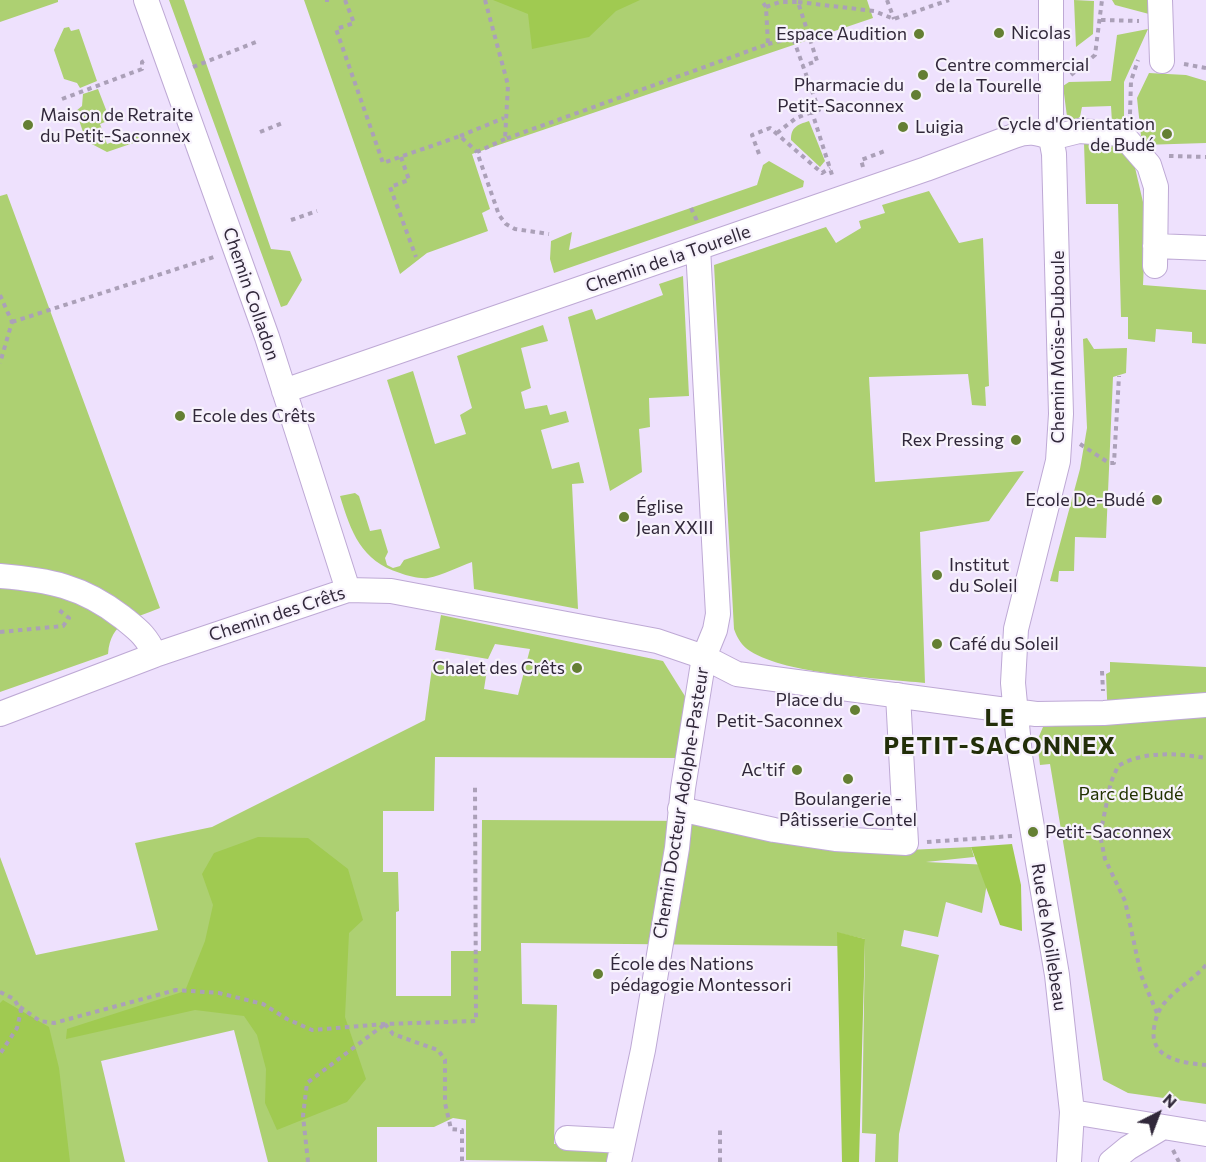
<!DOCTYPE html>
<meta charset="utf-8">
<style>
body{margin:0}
#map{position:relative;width:1206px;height:1162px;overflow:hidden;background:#eee1fd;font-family:Commissioner,sans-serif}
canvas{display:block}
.north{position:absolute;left:1128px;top:1084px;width:60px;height:60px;-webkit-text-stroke:4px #f7f2fc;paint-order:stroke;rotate:42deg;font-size:16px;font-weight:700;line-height:24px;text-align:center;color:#31283a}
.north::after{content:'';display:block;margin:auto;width:21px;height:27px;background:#31283a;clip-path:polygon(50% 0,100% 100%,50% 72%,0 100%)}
</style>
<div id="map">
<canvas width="1206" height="1162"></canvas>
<div class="north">N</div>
</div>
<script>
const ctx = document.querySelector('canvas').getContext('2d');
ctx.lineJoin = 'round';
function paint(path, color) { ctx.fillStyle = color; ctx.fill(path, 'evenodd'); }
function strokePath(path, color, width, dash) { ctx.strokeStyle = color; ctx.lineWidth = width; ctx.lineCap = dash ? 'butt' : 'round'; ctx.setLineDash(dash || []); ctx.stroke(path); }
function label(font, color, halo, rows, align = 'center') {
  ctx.font = font + ' Commissioner,sans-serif'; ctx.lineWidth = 4.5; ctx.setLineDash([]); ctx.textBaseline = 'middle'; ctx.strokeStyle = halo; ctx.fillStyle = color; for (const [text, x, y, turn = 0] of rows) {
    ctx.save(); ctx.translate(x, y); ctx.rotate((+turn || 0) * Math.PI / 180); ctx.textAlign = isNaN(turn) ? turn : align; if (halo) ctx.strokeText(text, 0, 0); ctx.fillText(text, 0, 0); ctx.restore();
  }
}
paint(new Path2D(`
 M0,0h58v2l-58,20z
 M169,0h15l87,249 19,2 12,29 -15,25 -6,2z
 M304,0h563l6,18 -401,136 18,55 -8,4 6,18 -61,22 -27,21z
 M1074,0l20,1 -1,33 -17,13z
 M1112,0h37v14l-34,-9z
 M69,27l2,4 8,-2 18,52 -17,7 -3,-5 -13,-4 -10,-29 10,-22z
 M1148,29l-24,53v40h-12l-1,-16 -29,1 -2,10 -12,7 -5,-38 6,-4 42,-1 6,-46z
 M1149,73l37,2 20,6v62l-64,2 -5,-47z
 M98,89l12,31 -10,4 7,20 32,-12 3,8 -35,12 -21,-11 -10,-30 6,-5 1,-12z
 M809,121l16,40 -5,6 -29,-27c0,-13 6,-15 18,-19z
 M1084,143l46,3 16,69 -3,70 63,5v54l-14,-1v-11l-36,-3 -1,13 -27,-3v-22h-7l-3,-113h-32z
 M769,161l35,20 -1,6 -249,86 -4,-14 1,-18 21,-9 -3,18 188,-65 6,-20z
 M929,191l30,52 24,-5 6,148 -4,1 1,19 -14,-1 -4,-31 -99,3 6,105 149,-11 -35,50 -69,11 5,151c-46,-5 -137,-8 -175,-32 -8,-5 -13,-13 -16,-22l-20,-364 112,-38 10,16 25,-15 -2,-7 26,-8 -3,-8z
 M7,194l153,414c-28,12 -49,12 -52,46l-108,38v-496z
 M683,276l6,120 -40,2 1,29 -11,2 3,43 -32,19 -42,-174 24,-8 4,11 67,-25 -4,-11z
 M543,325l5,16 -27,7 10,40 -10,4 4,17 22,-4 3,10 16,-4 3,11 -28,8 11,39 27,-7 5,21 -12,1 6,125 -104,-20 -2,-27c-14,5 -29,13 -44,16 -8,1 -20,-2 -28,-5 -39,-12 -49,-41 -60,-77l15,-3 4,3 11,35 11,-2 7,23 -3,6 2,7 6,3 7,-2 4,-6 36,-12 -53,-168 26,-9 22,73 31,-10 -6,-19 12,-7 -15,-52z
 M1087,338l7,11 33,-1 -1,25 -13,4 -7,161 -31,-1 -1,34h-15l-1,11 -8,-1 30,-112 7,-41 -4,-89z
 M441,615l222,46 25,40 -8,57 -245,-1 -1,54h-51v61h15l1,39 -3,1v84h55v-45h30l1,-131 217,1 209,29 63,-3 3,10 -48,5 64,3 -8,48 -36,-11 -8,35 -34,-7 -3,16 38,9 -40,179 -1,28h-23l1,-28 -14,-1 3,-194 -27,-6v13l-317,-3 1,61 35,1 -3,139h48l9,8 -2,10 -143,-2v-40l-13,-2 -19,9h-57v35h-109l-34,-132 -133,31 24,101h-125v-305l36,98 122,-25 -23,-87 77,-16 213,-107 8,-60 54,10 -3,19 34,6 12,-46 -35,-5 -7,15 -53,-9z
 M1110,662l96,5v437l-78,-11 -25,-13 -53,-316 -10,1 -3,-24 6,-14 65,-5 -2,-48 4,-2z`), '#add072');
paint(new Path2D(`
 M493,0h147l-24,11 -27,26 -57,12 -4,-35z
 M258,837l50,1 40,31 15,51 -14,13 -4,84 21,62 -19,23 -70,28 -12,-27 1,-34 -9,-34 -13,-19 -49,-6 -129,29 1,-10 118,-38 20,-50 8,-36 -11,-31 12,-21z
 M1012,844l9,41 1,46 -22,-6 -29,-78z
 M837,932l28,7 -6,223h-17z
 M3,1000l46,27 10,41 11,94h-70v-159z`), '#a0ca51');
const minor = new Path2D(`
 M146,0l121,337 81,253
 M1051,0v138l3,16 7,260 -3,47 -42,168 -3,54 7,73 37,219 15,137 -3,50
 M1160,0l2,61
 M1051,138l28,-7 43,3 27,31 7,22 -1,79
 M1155,246l51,2
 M284,391l642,-222 88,-33c14,-5 23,-4 37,2
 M0,576c49,4 82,10 122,41 16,13 24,18 33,38
 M0,714l155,-59 193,-65 43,1 266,50 47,16 33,17 299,40 68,-1 102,-8
 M680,809l94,21 61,9 71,4 -8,-148
 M1072,1112l134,22
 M567,1138l56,3
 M619,1162l24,-112 34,-202 6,-60 21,-131 11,-27 3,-16 -20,-366
 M1111,1162l17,-14 35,-21`);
strokePath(minor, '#bea9d5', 26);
strokePath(new Path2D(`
 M325,0h4
 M345,0l9,23 -18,6 47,134 77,-27 17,16
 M485,0l23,85 -3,54 263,-95 -2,-37 -5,-7
 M887,0l7,19
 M798,2l76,9 20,8 55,-19
 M766,7l14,-5h18l19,59 -14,5 16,44 -7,2 21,66
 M1101,20l38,1
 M768,44l25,-6 10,28
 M1184,64l22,4
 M193,67l63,-25
 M1071,75l24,-20 7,-55
 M62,99l80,-30v-7l2,-1
 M1130,114l1,-33 7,-21
 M260,132l25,-10
 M777,133l19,-15 16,-6
 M460,136l44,-18
 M505,139l-28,13 22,63 7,9 9,5 34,5
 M759,154l-7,-19 18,-7 52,45 8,-5
 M1169,156l37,1
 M401,157l8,23 -19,7 26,70
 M863,167l-2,-7 24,-9
 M691,208l7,15
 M291,220l26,-9
 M0,295l12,27 -12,41
 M12,322l205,-66
 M1080,444l29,19h5l5,-87
 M0,632l63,-6 6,-8 -10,-8
 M1102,671l1,20
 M927,842l85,-6
 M1206,965c-11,13 -26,21 -38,34 -9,9 -12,17 -14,29 -5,31 29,35 52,37
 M0,992l14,7 7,12 -4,17 -17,26
 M20,1007l20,14 14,2 122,-33 43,3 44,11 24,15 25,11 73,-6 91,-3 -1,-234
 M1157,1013l-16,-38 -16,-74 -20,-42 -5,-24 11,-53 7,-16c25,-15 59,-13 88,-8
 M385,1024l8,10 45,16 7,10v43l6,26 11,1v32
 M1173,1150l6,12
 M308,1162l-5,-46 4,-33 78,-59
 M720,1162v-32`), '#aba0b8', 4, [4.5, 4.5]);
strokePath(minor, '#fff', 24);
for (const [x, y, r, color] of [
 [999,33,6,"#647f33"],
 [919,34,6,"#647f33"],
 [923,75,6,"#647f33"],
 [916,95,6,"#647f33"],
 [28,125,6,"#647f33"],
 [903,127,6,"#647f33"],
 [1167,134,6,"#647f33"],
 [180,416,6,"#647f33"],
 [1016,440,6,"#647f33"],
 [1157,500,6,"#647f33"],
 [624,517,6,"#647f33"],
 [937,575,6,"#647f33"],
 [937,644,6,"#647f33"],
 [577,668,6,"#647f33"],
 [855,710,6,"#647f33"],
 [797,770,6,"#647f33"],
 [848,779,6,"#647f33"],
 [1033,832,6,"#647f33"],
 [598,974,6,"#647f33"]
]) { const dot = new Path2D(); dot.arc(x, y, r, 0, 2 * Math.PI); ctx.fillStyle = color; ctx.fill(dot); strokePath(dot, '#f7f2fc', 2); }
label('18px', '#31283a', '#f7f2fc', [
 ["Nicolas",1011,33],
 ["Espace Audition",907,34,"right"],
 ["Centre commercial",935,65],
 ["de la Tourelle",935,86],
 ["Pharmacie du",904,85,"right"],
 ["Petit-Saconnex",904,106,"right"],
 ["Maison de Retraite",40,115],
 ["du Petit-Saconnex",40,136],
 ["Cycle d'Orientation",1155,124,"right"],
 ["de Budé",1155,145,"right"],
 ["Luigia",915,127],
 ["Ecole des Crêts",192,416],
 ["Rex Pressing",1004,440,"right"],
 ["Ecole De-Budé",1145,500,"right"],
 ["Église",636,507],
 ["Jean XXIII",636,528],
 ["Institut",949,565],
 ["du Soleil",949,586],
 ["Café du Soleil",949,644],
 ["Chalet des Crêts",565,668,"right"],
 ["Place du",843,700,"right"],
 ["Petit-Saconnex",843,721,"right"],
 ["Ac'tif",785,770,"right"],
 ["Boulangerie -",848,799,"center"],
 ["Pâtisserie Contel",848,820,"center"],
 ["Petit-Saconnex",1045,832],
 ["École des Nations",610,964],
 ["pédagogie Montessori",610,985]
], 'left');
label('18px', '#31283a', '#f7f2fc', [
 ["Chemin de la Tourelle",668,259,-19],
 ["Chemin Colladon",251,294,71],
 ["Chemin Moïse-Duboule",1058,347,-90],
 ["Chemin des Crêts",277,614,-18],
 ["Chemin Docteur Adolphe-Pasteur",681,803,-81],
 ["Rue de Moillebeau",1049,937,81]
]);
label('18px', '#223200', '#f7f2fc', [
 ["Parc de Budé",1131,794]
]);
ctx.letterSpacing = '1.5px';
label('bold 24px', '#222e09', '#f7f2fc', [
 ["LE",1000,718],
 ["PETIT-SACONNEX",1000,746]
]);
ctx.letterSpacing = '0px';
</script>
